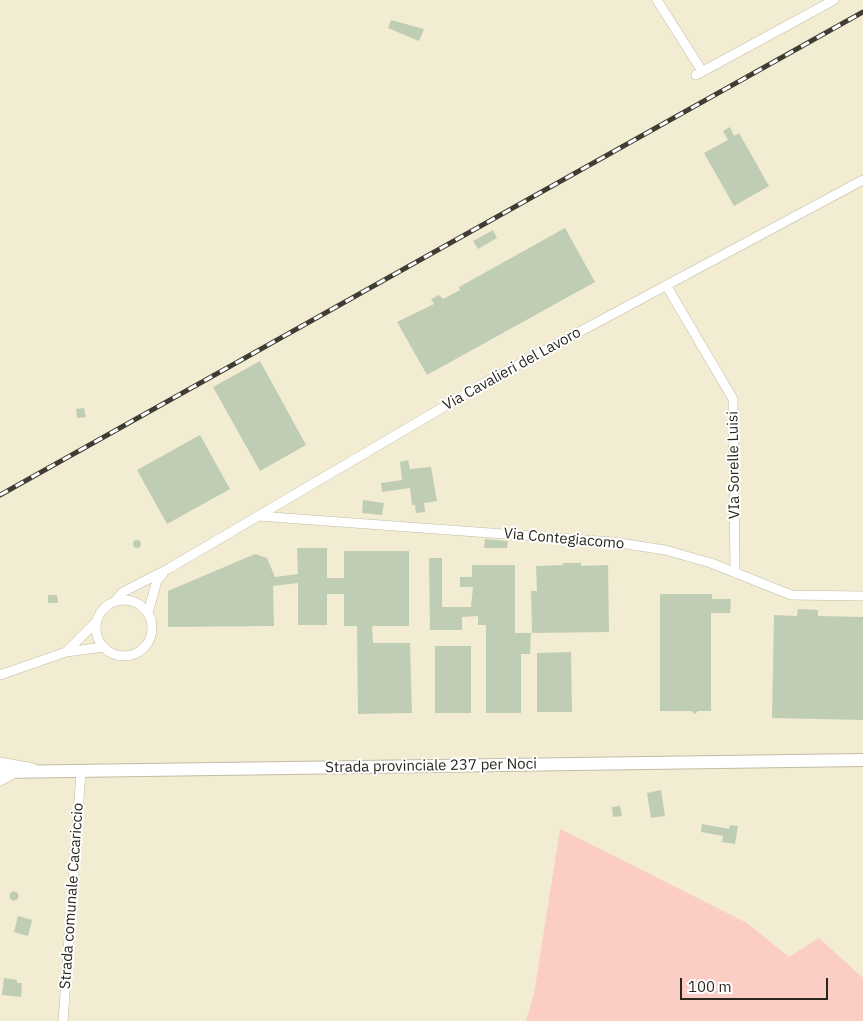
<!DOCTYPE html>
<style>
body{margin:0}
#map{position:relative;width:863px;height:1021px;overflow:hidden;background:#f2ecd3;font-family:"IBM Plex Sans",sans-serif}
canvas{display:block}
.scale{position:absolute;left:680px;top:978px;width:148px;height:22px;box-sizing:border-box;border:2px solid #29271e;border-top:0;padding-left:6px;font-size:15px;line-height:18px;white-space:nowrap;color:#29271e;-webkit-text-stroke:4px #fff;paint-order:stroke}
</style>
<div id="map">
<canvas width="863" height="1021"></canvas>
<div class="scale">100 m</div>
</div>
<script>
const ctx = document.querySelector('canvas').getContext('2d');
ctx.lineJoin = 'round';
function paint(path, color) { ctx.fillStyle = color; ctx.fill(path, 'evenodd'); }
function strokePath(path, color, width, dash) { ctx.strokeStyle = color; ctx.lineWidth = width; ctx.lineCap = dash ? 'butt' : 'round'; ctx.setLineDash(dash || []); ctx.stroke(path); }
function label(font, color, halo, rows, align = 'center') {
  ctx.font = font + ' "IBM Plex Sans",sans-serif'; ctx.lineWidth = 4; ctx.setLineDash([]); ctx.textBaseline = 'middle'; ctx.strokeStyle = halo; ctx.fillStyle = color; for (const [text, x, y, turn = 0] of rows) {
    ctx.save(); ctx.translate(x, y); ctx.rotate((+turn || 0) * Math.PI / 180); ctx.textAlign = isNaN(turn) ? turn : align; if (halo) ctx.strokeText(text, 0, 0); ctx.fillText(text, 0, 0); ctx.restore();
  }
}
paint(new Path2D(`
 M560,829l187,94 42,34 30,-19 44,40v43h-337l8,-27z`), '#fccdc5');
paint(new Path2D(`
 M391,20l33,9 -5,12 -31,-13z
 M730,127l4,9 5,-3 30,53 -35,20 -30,-53 24,-13 -5,-9z
 M565,228l30,54 -168,93 -30,-53 37,-18 -3,-5 8,-4 4,4 17,-9 -1,-3z
 M493,230l4,8 -19,11 -5,-8z
 M260,361l46,84 -46,26 -47,-84z
 M84,408l2,9 -9,1 -1,-9z
 M200,435l30,54 -63,35 -30,-54z
 M408,460l2,9 21,-2 6,34 -13,2 1,9 -9,1 -1,-8h-3l-2,-17 -28,4 -1,-9 21,-3 -2,-18z
 M363,500l21,3 -2,12 -20,-2z
 M485,539l23,2 -1,7h-23z
 M133 544a4 4 0 1 1 8 0a4 4 0 1 1-8 0Z
 M297,548h30v30h17v-27h65v75h-37l1,17h37l2,70 -54,1 -1,-88h-13v-32h-17v31h-29v-42l-25,3 1,40 -106,1v-36l87,-37 12,4 8,19 23,-3z
 M429,558h13v49h29l2,-20h-13v-10h12v-12h43v68h16l-1,21h-9v59h-35v-88h-8v-9l-16,1v13h-32z
 M563,563h18v3l27,-1 1,67 -77,1 -1,-42h6l-1,-25 27,-1z
 M660,594h52v5h19l-1,14h-19v98h-13l-3,3 -4,-3h-31z
 M48,595h9l1,8h-10z
 M798,609l20,1v6l45,1v103l-91,-2 2,-103 23,1z
 M435,646h36v67h-36z
 M571,652l1,60h-35v-59z
 M661,790l4,26 -14,2 -4,-25z
 M620,806l2,10 -9,1 -1,-10z
 M702,824l27,5 1,-4 8,1 -3,18 -13,-2 1,-6 -22,-4z
 M9.5 896a4.5 4.5 0 1 1 9 0a4.5 4.5 0 1 1-9 0Z
 M18,916l14,4 -4,16 -14,-4z
 M4,978l13,2v3h5l-1,14 -19,-2z`), '#c0cdb5');
const street = new Path2D(`
 M657,0l45,71
 M696,75l138,-75
 M666,285l67,114 2,174
 M258,516l355,26 52,8 46,13 80,32 72,1
 M96 628a28 28 0 1 1 56 0a28 28 0 1 1-56 0Z
 M115,601l8,-9 45,-23 318,-187 377,-202
 M148,613l9,-33 6,-6
 M66,652l31,-31
 M0,675l66,-23 38,-5
 M0,762l33,6
 M0,781l17,-9
 M63,1021l18,-249`);
const secondary = new Path2D(`
 M0,772l863,-12`);
strokePath(street, '#c2bca4', 10);
strokePath(secondary, '#c2bca4', 14);
strokePath(street, '#fff', 9);
strokePath(secondary, '#fff', 12);
const rail = new Path2D(`
 M0,495l863,-483`);
strokePath(rail, '#3f3d32', 5);
strokePath(rail, '#fff', 3, [9]);
label('15px', '#29271e', '#fff', [
 ["Via Cavalieri del Lavoro",512,369,-29],
 ["VIa Sorelle Luisi",734,465,-91],
 ["Via Contegiacomo",564,539,5],
 ["Strada provinciale 237 per Noci",431,766,-1],
 ["Strada comunale Cacariccio",72,896,-86]
]);
</script>
